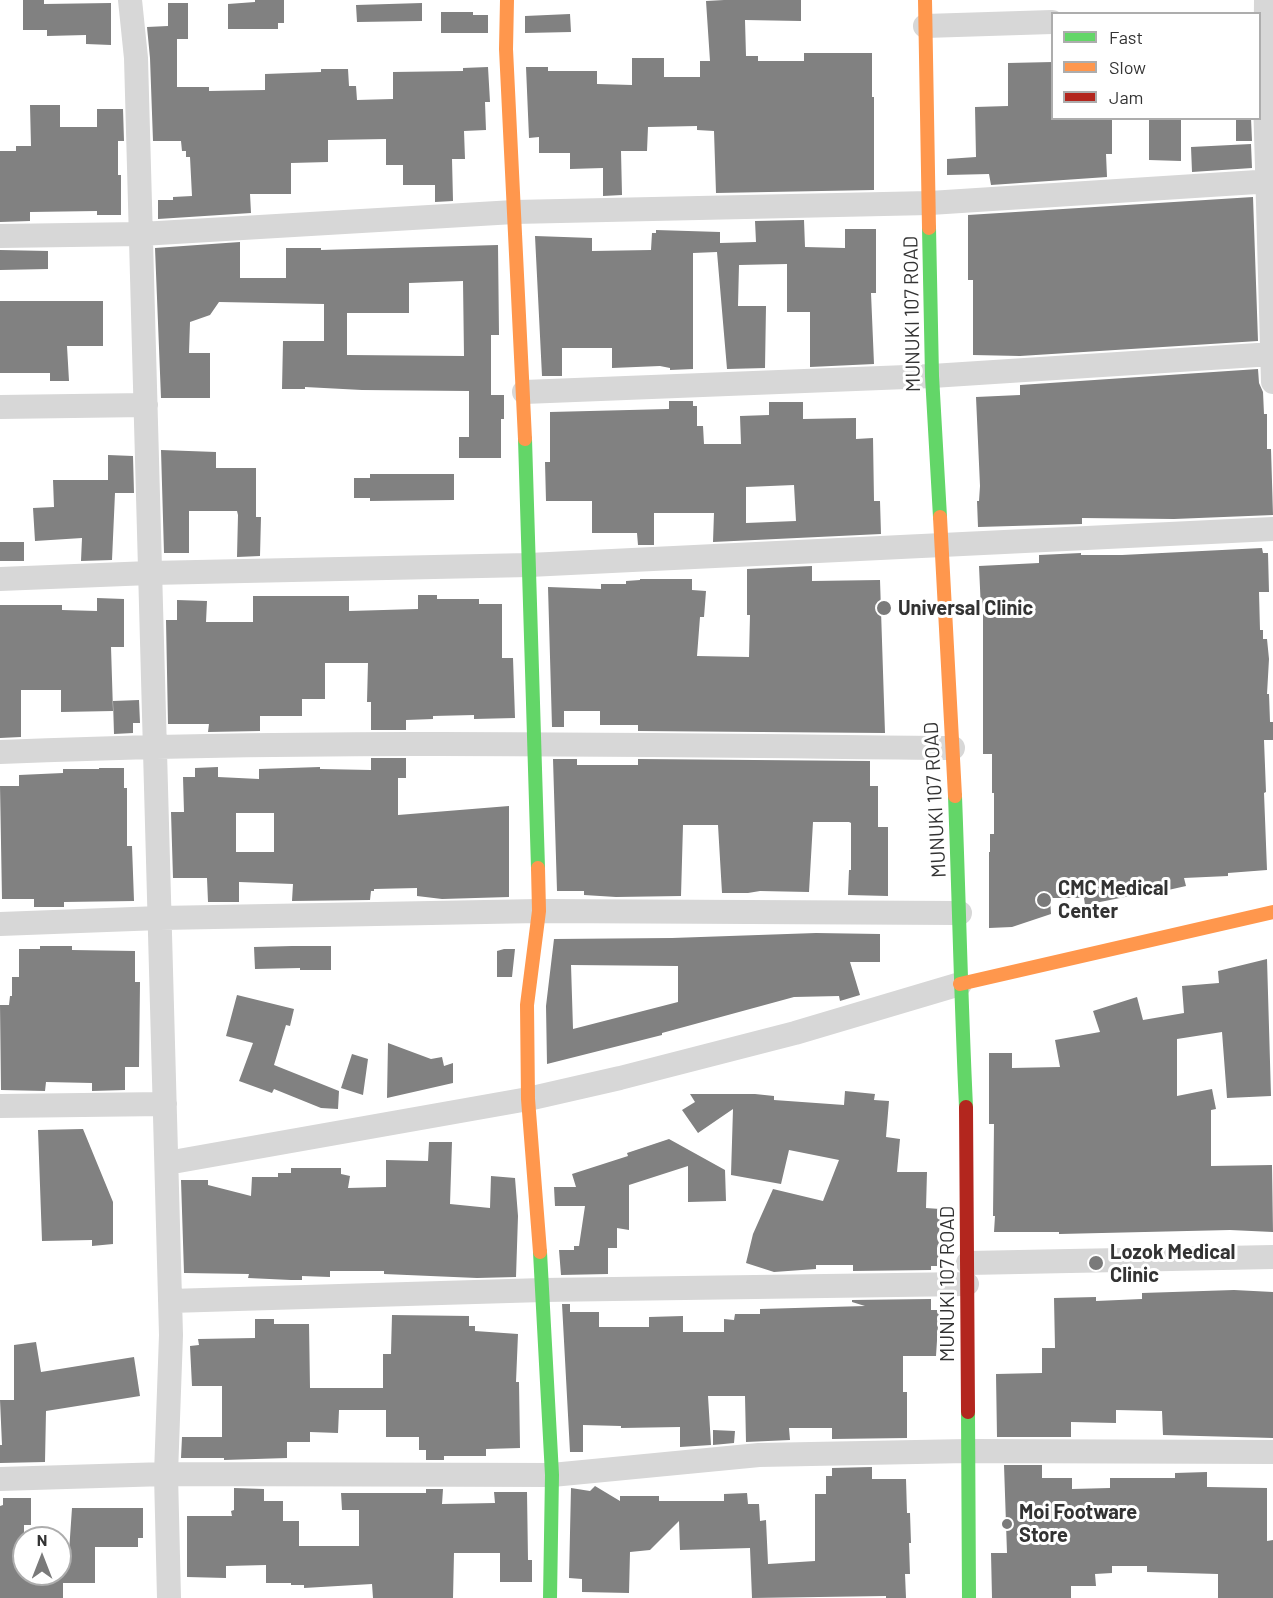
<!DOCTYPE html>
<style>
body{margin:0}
#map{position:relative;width:1273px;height:1598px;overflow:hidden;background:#fff;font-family:Barlow,sans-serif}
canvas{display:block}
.legend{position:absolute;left:1051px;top:12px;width:210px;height:108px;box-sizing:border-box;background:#fff;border:2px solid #adadad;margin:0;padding:8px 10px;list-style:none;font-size:18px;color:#333}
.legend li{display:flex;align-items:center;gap:12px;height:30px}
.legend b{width:30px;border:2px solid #adadad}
.north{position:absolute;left:12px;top:1526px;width:60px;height:60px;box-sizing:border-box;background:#fff;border:2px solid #adadad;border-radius:50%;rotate:0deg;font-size:16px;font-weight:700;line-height:24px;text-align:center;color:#333}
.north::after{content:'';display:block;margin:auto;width:21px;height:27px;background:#7a7a7a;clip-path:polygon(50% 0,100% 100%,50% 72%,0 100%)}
</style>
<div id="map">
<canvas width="1273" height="1598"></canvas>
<ul class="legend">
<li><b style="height:8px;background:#63d668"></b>Fast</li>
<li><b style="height:8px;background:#ff974d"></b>Slow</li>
<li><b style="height:8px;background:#b3261e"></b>Jam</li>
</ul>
<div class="north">N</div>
</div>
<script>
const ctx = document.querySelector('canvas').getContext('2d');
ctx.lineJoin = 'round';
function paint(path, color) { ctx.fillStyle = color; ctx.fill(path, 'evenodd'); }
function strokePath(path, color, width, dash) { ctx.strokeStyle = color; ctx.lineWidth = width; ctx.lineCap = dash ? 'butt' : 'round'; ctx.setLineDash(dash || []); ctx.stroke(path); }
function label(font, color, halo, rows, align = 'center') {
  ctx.font = font + ' Barlow,sans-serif'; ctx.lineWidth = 6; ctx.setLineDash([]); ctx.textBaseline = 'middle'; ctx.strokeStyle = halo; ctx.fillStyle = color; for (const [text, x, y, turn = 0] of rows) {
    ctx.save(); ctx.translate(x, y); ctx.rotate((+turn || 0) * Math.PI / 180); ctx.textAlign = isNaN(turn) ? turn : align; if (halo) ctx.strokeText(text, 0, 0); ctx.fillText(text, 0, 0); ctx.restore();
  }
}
paint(new Path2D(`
 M23,0h21v4l67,-1v42l-25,-1v-9l-39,1v-6h-24z
 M255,0h29v23h-6v6h-50v-25l27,-2z
 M724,0h77v21l-56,-1 1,36h12v5h46v-8h68v44h2v93l-158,3 -2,-62 -17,-1v-4l-49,1 -1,24h-26l1,44 -19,1v-28l-33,1v-16h-31v-16l-10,1 -3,-71h22v4h49v13l35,1v-27h32v19h36v-16h10l-4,-60z
 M168,3h20v36h-11v48h32v4l56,-1v-16l56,-2v-3h27l1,17h7l1,14 36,-1v-27l70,-1v-3l25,-1 2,35h-5l1,28 -22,1 1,28h-13l1,42 -18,1v-17h-32v-20h-17v-26l-58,1v22l-37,1v31h-41l1,19 -93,6v-19h15v-3l19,-1 -2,-39h-4v-6h-4l-1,-10h-28l-3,-83 -3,-31 21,-1z
 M422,3v18l-65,1 -1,-17z
 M441,12h32v3h15v18h-47z
 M570,14l1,18 -46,1v-17z
 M1053,62v56h59v36h-6l1,23 -116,8 -2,-11 -42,1v-16l29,-2 -1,-50 33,-1v-43z
 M30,105h30v22h37v-18h26l1,32h-6v34h3v40h-24v-4l-67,1v9l-30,1v-71h16v-5h15z
 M1149,118h32v43l-32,-1z
 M1236,118h15l1,23h-16z
 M1251,144l1,24 -60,4 -1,-25z
 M1253,197l5,144 -238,15 -47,-1v-75h-5v-65z
 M804,220l1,27 40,1v-19h31v64h-5l3,71 -64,3v-55h-23v-48l-48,1 -1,41h28l-1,62 -38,1 -10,-117 -24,1v116l-23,1v-2l-10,-2 -48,2v-20h-50v28h-20l-7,-140 57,2v13l59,-1 1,-17h4v-3l64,2v11l36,-1 -1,-21z
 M240,242v36h46v-30h35v2l177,-5 1,90h-8v60h13v24h-3v39h-42v-21h10v-46l-107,-1 -57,-3v2h-23l1,-48h41v-37l-105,-2 -9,13 -20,7 -1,31h21v45h-49l-6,-150zM463,281l1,75 -117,-1v-42h62v-30z
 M0,250l48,1v18l-48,1z
 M0,301h103v45h-36l2,35h-19v-8h-50z
 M1258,369l1,14 4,9 1,22h3v35h4l2,66 -99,4 -92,-1v6l-104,3 -1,-26h2l1,-15 -4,-89 44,-2v-10z
 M669,401h24v5h4v20h6l1,18h37l-1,-28 29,-1v-13h34v17l53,-1v21l17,-1 1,63h6l1,33 -168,8 1,-29h-60v32h-16l-1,-12h-45v-32h-46l-1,-39h5v-50l119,-3zM794,485l2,36 -50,2v-36z
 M161,450l55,2v16h40v49h5l-1,39 -23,1 1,-42 -1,-4h-48v42h-25z
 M108,455l25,1 1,37h-19l-3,67 -31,1 1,-23 -47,3 -2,-33 21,-1 -1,-27h55z
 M370,474h84v26l-84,1v-3h-16v-20h16z
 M0,542h24v19h-24z
 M1262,548l1,5h5l1,39h-10l1,38h3v9h4l2,20 -2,35h2l1,28h3v18h-9l2,52 -2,1 3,77 -39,3v3l-44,2 2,8 -40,9 -1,-2 -60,12 -1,-7h-34l1,16 -39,13 -23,1v-76h1v-18h4v-41h-2v-39h-9v-144h-2l-2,-44 60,-3v-8l42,-2v2h41z
 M812,566v15l68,-1 5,153 -247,-2v-6h-38v-14h-36v16h-12l-4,-140 53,2v-5h25v-3l14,-1v-1h52v11l14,1 -2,26h-4l-3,39 52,1 1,-42h-3v-46z
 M418,595h19v4h42v5h23v54h11l2,60 -41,1v-4l-41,1v3l-27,1v10h-35v-28h-4l1,-39h-43v36h-23v17h-42v15l-52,1 1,-8h-41l-2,-104h11v-20l30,1 -1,21h47v-26h96v15l69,-2z
 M97,598l27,1v48h-13l2,64 -52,1v-22h-40v47l-21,1v-133h62v5l35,1z
 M139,700l1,23h-7v10l-19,1 -1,-33z
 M371,758h35v20h-8v37l111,-9v91l-67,2 -25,-3v-8l-43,1v2h-3l-1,9 -78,1 1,-17 -54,-2v20h-31l-1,-24h-34l-2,-66h13l-1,-35h12v-9l23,-1v10l41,2v-10l61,-2v2l51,1zM236,813h38v39h-38z
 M553,759h24v6h61v-6l232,2v25h8v41h10v69l-40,-1 1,-25h2v-47l-2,-1h-36l-4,70 -49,-1 -12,2h-26l-4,-68h-35l-2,71 -65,1 -32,-2v-4h-27z
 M99,768h25v20h3v58h5l2,55 -70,1v5h-30v-8h-32l-2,-113h19v-11l44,-2v-4h36z
 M816,933l64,1v28h-30l10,33 -20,6 -1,-5 -45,1 -132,36v2l-115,29 -1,-58 8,-67 118,-1zM571,965l107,1v36l-105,27z
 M40,946h32v4l63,1v31h5l-1,85h-14v23l-33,1v-8l-46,-1 -1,9 -44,-1 -1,-85h9l1,-9h2v-19h7v-28h21z
 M292,946h39v24h-31v-2l-45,1 -1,-22z
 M504,949h11l-3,28h-15v-26z
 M1267,959l4,137 -44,2 -5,-66 -45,7v57l35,-7 4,20 -5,1v56l61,-1 1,67 -43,-2 -171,4v-2h-65l1,-16h-2l1,-92h-5v-71h23v15l48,-1 -5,-27 45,-8 -7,-21 44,-14 6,23 41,-7 -2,-27 37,-3 -1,-12z
 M237,995l57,14 -4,17 -4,-1 -12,40 65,26 -1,18 -17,-1 -47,-19 -2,4 -33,-12 14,-38 -27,-7z
 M388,1043l43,16 11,-2 2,9 9,-3v20l-66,15z
 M352,1054l16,5 -5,36 -22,-7z
 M845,1091l30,3 -1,6 15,1 -3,36 14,2 -3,33h30l-1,36 14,1 -2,57h-7v4l-78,1v-6h-37v4l-42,3 -28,-9 7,-29 20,-45 50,12 16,-41 -50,-10 -8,34 -50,-9 2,-66 -35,24 -16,-23 13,-8 -5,-8h65l19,2v4l70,5z
 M83,1129l30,73v42l-21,2v-6l-50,1 -4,-111z
 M669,1139l56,31 1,31 -38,1v-36l-59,19v45l-12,-2v20h-9v26l-47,1 -2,-25h15v-4h5l6,-40h-30l-1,-19h22l-4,-13 56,-18 -1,-3z
 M429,1142h23l-2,62 40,4 1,-32 24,2 3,38 -2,61 -39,1 -93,-4v-3h-54v6l-28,-1v4h-11l-43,-2 1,-4 -65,-1 -3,-93h27v5l43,11 1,-19h26v-4h13v-5h50v6l9,2 -2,12 38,-1v-27l42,1z
 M1234,1290l39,2v146l-110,-3 -1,-24 -46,-1v13l-45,-1v15h-74l-1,-63 46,-1v-25h13l-1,-50 42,-1v4l46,-2v-6z
 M931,1299v11h8l-3,46h-33v36h4v46l-75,1v-11h-43l1,12 -44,2 -1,-46h-37l3,49 -31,2v-20l-59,1v-2l-38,-1v27h-13l-8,-148h8v8h29v15h50v-10l34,-1v16h41v-13l10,1 1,-6h25v-5l105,-3 -13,-4v-2z
 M392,1315l77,1v10h6v5l43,3 -2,48h3l1,66 -34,1v7h-42v4h-18v-10h-7v-13h-33v-27h-47l-1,23 -28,-1v10h-23v16l-63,2v-2h-43l1,-21h40v-51h-30l-2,-40 9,-1 -1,-6 57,-1v-19h19v5h35l1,64h73v-34h8z
 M36,1342l5,30 93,-15 6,39 -94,15 -1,51 -45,1v-18h2l-2,-45h14v-55z
 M713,1430l22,1 -1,12 -21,2z
 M1004,1465h38v13h30v11l38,-1v-10h65v-5l32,-1v15l60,1v53l6,-1v58h-55v-24l-71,-2v-6h-35v7l-17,1 1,12h-25v12h-79l-1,-45h16z
 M872,1467v12h34l1,34h3l1,30h-2l1,31h-5l1,24h-20v-2l-134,2 -2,-50 -70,2 -1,-29 -29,29 -20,2 -1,41 -47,-1v-13l-13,-1 2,-90 19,3 5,-5 25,15v-5h39v5h65v-7l23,-1 1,11h11l1,17 6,-1 2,44 47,-3v-67h11v-18h6v-8z
 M234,1488l30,1v12h19v20h16v25h60v-36h-17l-1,-17h85v-4h17l-1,15 53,-1 -1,-11h33l1,68h4v22h-32v-29h-46l-1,45h-80l-1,-14 -68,4v-3h-13v-2h-25v-18l-40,1v12l-39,-1v-61h45l-1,-5 3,-1z
 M3,1498h28v27h-7v49h36v-22h9l3,-44h71v30h-5v9h-43v36h-32v15h-63v-92l3,-1z`), '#818181');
strokePath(new Path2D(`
 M130,0l6,58 35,1277 -5,139 3,124
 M1266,0l-1,98 8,284
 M925,26l127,-4
 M0,236l141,-2 373,-22 416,-9 343,-22
 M524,392l408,-16 341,-22
 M0,407l146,-2
 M0,579l150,-6 379,-8 744,-36
 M0,752c318,-13 635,-7 953,-4
 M0,924l160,-6 379,-7 421,2
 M0,1106l165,-2
 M167,1163l361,-64 92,-21 175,-45 165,-49
 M968,1263l305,-6
 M170,1301l373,-11 424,-6
 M0,1479l166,-5 386,1 207,-20 209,-4 305,1`), '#d7d7d7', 24);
strokePath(new Path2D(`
 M929,228l3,148 8,141
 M525,439l13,429
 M955,796c4,104 6,207 11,311
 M540,1252l12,223 -2,123
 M968,1412l1,186`), '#63d668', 14);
strokePath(new Path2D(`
 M507,0l-1,49 19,390
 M925,0l4,228
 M940,517l15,279
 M538,868l1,43 -12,94 1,94 12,153
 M960,984l313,-72`), '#ff974d', 14);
strokePath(new Path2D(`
 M966,1107l2,305`), '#b3261e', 14);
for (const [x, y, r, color] of [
 [884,608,8,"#7a7a7a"],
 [1044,900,8,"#7a7a7a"],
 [1096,1263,8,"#7a7a7a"],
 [1007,1524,6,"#7a7a7a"]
]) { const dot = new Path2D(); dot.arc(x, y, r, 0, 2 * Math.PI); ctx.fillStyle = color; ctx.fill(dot); strokePath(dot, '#fff', 2); }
label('20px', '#333', '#fff', [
 ["MUNUKI 107 ROAD",912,314,-91],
 ["MUNUKI 107 ROAD",935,800,-93],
 ["MUNUKI 107 ROAD",947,1284,-90]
]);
label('bold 20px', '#333', '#fff', [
 ["Universal Clinic",898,608],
 ["CMC Medical",1058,888],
 ["Center",1058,911],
 ["Lozok Medical",1110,1252],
 ["Clinic",1110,1275],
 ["Moi Footware",1019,1512],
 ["Store",1019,1535]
], 'left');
</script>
